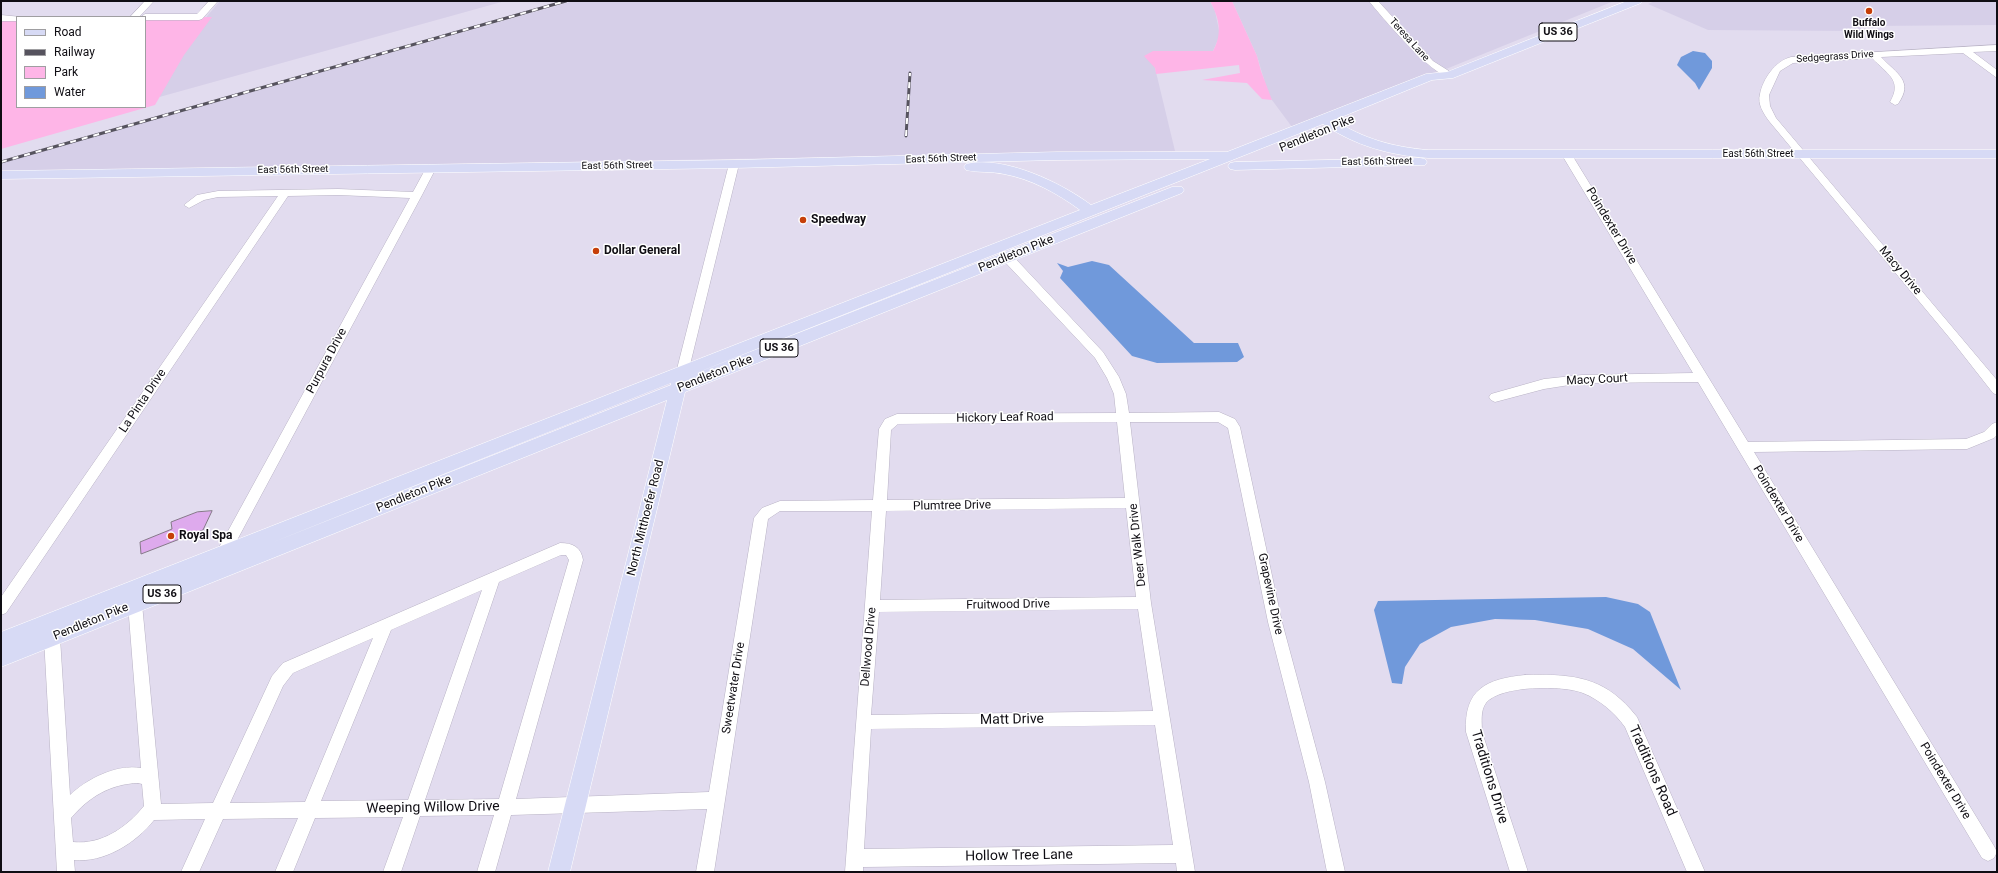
<!DOCTYPE html>
<style>
body{margin:0}
#map{position:relative;width:1998px;height:873px;overflow:hidden;background:#e2dcef;font-family:Roboto,sans-serif}
canvas{display:block}
.frame{position:absolute;inset:0;border:2px solid #0f0d13;pointer-events:none}
.legend{position:absolute;left:16px;top:16px;width:130px;height:92px;box-sizing:border-box;background:#fff;border:1px solid #9f9ea1;margin:0;padding:5px 7px;list-style:none;font-size:12px;color:#0f0d13}
.legend li{display:flex;align-items:center;gap:8px;height:20px}
.legend b{width:20px;border:1px solid #9f9ea1}
</style>
<div id="map">
<canvas width="1998" height="873"></canvas>
<div class="frame"></div>
<ul class="legend">
<li><b style="height:5px;background:#d7daf5"></b>Road</li>
<li><b style="height:5px;background:#56535e"></b>Railway</li>
<li><b style="height:11px;background:#feb5e7"></b>Park</li>
<li><b style="height:11px;background:#7099db"></b>Water</li>
</ul>
</div>
<script>
const ctx = document.querySelector('canvas').getContext('2d');
ctx.lineJoin = 'round';
function paint(path, color) { ctx.fillStyle = color; ctx.fill(path, 'evenodd'); }
function strokePath(path, color, width, dash) { ctx.strokeStyle = color; ctx.lineWidth = width; ctx.lineCap = dash ? 'butt' : 'round'; ctx.setLineDash(dash || []); ctx.stroke(path); }
function label(font, color, halo, rows, align = 'center') {
  ctx.font = font + ' Roboto,sans-serif'; ctx.lineWidth = 3; ctx.setLineDash([]); ctx.textBaseline = 'middle'; ctx.strokeStyle = halo; ctx.fillStyle = color; for (const [text, x, y, turn = 0] of rows) {
    ctx.save(); ctx.translate(x, y); ctx.rotate((+turn || 0) * Math.PI / 180); ctx.textAlign = isNaN(turn) ? turn : align; if (halo) ctx.strokeText(text, 0, 0); ctx.fillText(text, 0, 0); ctx.restore();
  }
}
paint(new Path2D(`
 M220,1h285l-360,100 63,-86z
 M574,1h636l5,10 5,24 -7,16h-16l-42,17 20,83 -1174,21v-9z
 M1232,1h382l-168,68 -22,7 -132,51 -23,-31 -12,-40z
 M1655,1h342v24l-128,1 -16,5 -145,-1 -60,-26z`), '#d6cfe8');
paint(new Path2D(`
 M1210,1h22l25,55 4,15 11,29 -10,-1 -15,-16 -45,-3 38,-7 -1,-8 -83,9 -1,-6 -11,-12 9,-5h60c10,-18 6,-33 -3,-50z
 M212,17l-28,38 -29,50 -154,44v-126l2,-2h14v86h128v-89z`), '#feb5e7');
paint(new Path2D(`
 M1693,51l12,2 7,8v7l-13,22 -4,-7 -18,-18 4,-8z
 M1092,261l17,4 85,78h44l6,14 -7,5 -80,1 -25,-7 -72,-78 3,-7 -6,-8 11,4z
 M1606,597l32,7 12,8 31,78 -48,-41 -45,-20 -53,-9 -40,-1 -44,8 -31,17 -15,23 -3,17 -10,-1 -18,-73 4,-9z`), '#7099db');
const building = new Path2D(`
 M212,511l-9,19 -62,24 -1,-12 32,-13 -1,-7 26,-10z`);
paint(building, '#deaaed');
strokePath(building, '#857988', 1);
const minor = new Path2D(`
 M145,1h9l-15,16h-9z
 M209,1h9l-16,18 -3,1h-54v-3h-4l4,-3h52z
 M1369,1h9l55,60 19,12v4c-16,4 -72,-62 -83,-76z
 M1,15l20,2h-4v4h-16z
 M1997,45v6l-24,1 24,18v8l-34,-25 -82,4c16,17 33,24 17,47l-3,1 -5,-3c13,-22 -3,-28 -18,-44l-79,5 -13,8 -11,24 1,11 6,12 220,261 1,16 -4,-2 -40,-51 -184,-221c-5,-7 -12,-17 -9,-27 3,-15 15,-33 31,-37z
 M1567,152l5,3 176,287 218,-3 18,-7 8,-8 5,-2v13l-3,3 -27,11 -213,3 240,394 3,6 -3,6 -6,3 -6,-3 -284,-476 -116,1 -38,6 -49,13 -4,-2 -2,-3 2,-3 53,-15 38,-4 111,-2 -131,-218z
 M734,161l5,3 -51,209 -2,3h-8l-2,-3 53,-209z
 M431,165l5,3 -14,27 -194,362 -5,2 -5,-2 -2,-4 194,-355 -72,-3 -50,1 -282,417 -5,2v-18l277,-401 -60,1 -14,3 -15,8 -5,-3 13,-10 21,-4 120,-2 75,3 13,-24z
 M1008,254l4,1 91,97 16,25 7,17 3,19 90,-1 16,7 5,8 42,195 43,160 20,90h-18l-18,-90 -41,-160 -40,-194 -10,-6h-88l21,181 44,269h-18l-1,-9 -313,4v5h-18l27,-361h-92l-12,8 -54,353h-18l11,-63 -196,6 -16,57h-18l17,-57 -74,1 -19,56h-18l20,-55 -88,1 -22,54h-18l23,-54 -75,1 -24,53h-18l24,-53 -51,1c-18,23 -50,43 -80,40l1,12h-18l-13,-234 3,-5 5,-2 5,2 3,5 10,157c17,-16 46,-31 71,-27l-13,-164 2,-4 5,-2 5,2 2,4 19,200 52,-1 59,-127 11,-13 277,-120c13,0 21,4 23,17l-67,239 193,-7 45,-274 8,-10 18,-7 93,-1 6,-71 6,-10 12,-5 219,-1 -2,-19 -7,-16 -12,-20 -91,-97 -2,-3 2,-3zM1117,422l8,76 -238,2 4,-70 7,-6zM1126,508l10,89 -256,3 6,-89zM561,555h5l3,5 -70,239 -74,1 74,-218zM482,590l-74,210 -87,1 70,-171zM1138,609l15,102 -282,4 8,-103zM373,638l-68,164 -75,1 53,-117 10,-13zM1155,725l18,120 -309,4 7,-120zM138,783l4,1 2,22c-17,21 -42,39 -71,36l-2,-24c18,-21 39,-34 67,-35z
 M1525,675c48,-1 80,1 112,42l68,155h-18l-62,-145c-11,-15 -25,-27 -42,-34 -19,-8 -83,-8 -97,10 -6,8 -4,19 -4,29l46,140h-18l-44,-140c-2,-43 20,-53 59,-57z`);
const major = new Path2D(`
 M1627,1h16l-2,2 -188,75 -21,2 -98,40c30,19 59,27 94,30h569v8h-569c-39,-3 -72,-12 -105,-34l-637,253 486,-190h10l2,3 -2,3 -497,199 -115,480h-22l119,-472 -666,267v-35l1079,-422c-23,-17 -49,-31 -76,-36 -13,-3 -26,-1 -38,-4l-2,-3 2,-3c38,-9 96,19 125,41l119,-46 -153,1 -323,8 -733,11v-8l733,-11 323,-8h170l199,-78 21,-2zM671,383v2l-400,158z
 M1420,158l5,1 2,3 -2,3 -190,5 -5,-1 -2,-3 2,-3 5,-1z`);
strokePath(minor, '#b8b2c4', 1);
strokePath(major, '#fff', 1);
paint(minor, '#fff');
paint(major, '#d7daf5');
const rail = new Path2D(`
 M906,136l4,-63
 M1,162l565,-161`);
strokePath(rail, '#56535e', 3);
strokePath(rail, '#fff', 2, [6]);
for (const [x, y, r, color] of [
 [1869,11,4,"#c63f09"],
 [803,220,4,"#c63f09"],
 [596,251,4,"#c63f09"],
 [171,536,4,"#c63f09"]
]) { const dot = new Path2D(); dot.arc(x, y, r, 0, 2 * Math.PI); ctx.fillStyle = color; ctx.fill(dot); strokePath(dot, '#fff', 1.5); }
label('bold 10px', '#0f0d13', '#fff', [
 ["Buffalo",1869,23],
 ["Wild Wings",1869,35]
]);
label('10px', '#0f0d13', '#fff', [
 ["Teresa Lane",1409,40,48],
 ["Sedgegrass Drive",1835,57,-4],
 ["East 56th Street",1758,154],
 ["East 56th Street",941,159,-2],
 ["East 56th Street",1377,162,-1],
 ["East 56th Street",617,166,-1],
 ["East 56th Street",293,170,-1]
]);
for (const [x, y, w] of [
 [1558,32,38],
 [779,348,38],
 [162,594,38]
]) { const box = new Path2D(); box.roundRect(x - w / 2, y - 9, w, 18, 3); ctx.fillStyle = '#fff'; ctx.fill(box); strokePath(box, '#0f0d13', 1); }
label('bold 11px', '#0f0d13', null, [
 ["US 36",1558,32],
 ["US 36",779,348],
 ["US 36",162,594]
]);
label('12px', '#0f0d13', '#fff', [
 ["Pendleton Pike",1317,134,-22],
 ["Poindexter Drive",1611,226,59],
 ["Pendleton Pike",1016,254,-22],
 ["Macy Drive",1900,271,50],
 ["Purpura Drive",327,361,-62],
 ["Pendleton Pike",715,374,-22],
 ["Macy Court",1597,380,-3],
 ["La Pinta Drive",143,401,-56],
 ["Hickory Leaf Road",1005,418,-1],
 ["Pendleton Pike",414,494,-22],
 ["Poindexter Drive",1778,504,59],
 ["Plumtree Drive",952,506,-1],
 ["North Mitthoefer Road",646,518,-76],
 ["Deer Walk Drive",1138,545,-96],
 ["Grapevine Drive",1270,594,78],
 ["Fruitwood Drive",1008,605,-1],
 ["Pendleton Pike",91,622,-22],
 ["Dellwood Drive",869,647,-85],
 ["Sweetwater Drive",734,688,-81],
 ["Poindexter Drive",1945,781,59]
]);
label('bold 12px', '#0f0d13', '#fff', [
 ["Speedway",811,220],
 ["Dollar General",604,251],
 ["Royal Spa",179,536]
], 'left');
label('14px', '#0f0d13', '#fff', [
 ["Matt Drive",1012,720,-1],
 ["Traditions Road",1652,771,66],
 ["Traditions Drive",1489,777,73],
 ["Weeping Willow Drive",433,808,-1],
 ["Hollow Tree Lane",1019,856,-1]
]);
</script>
